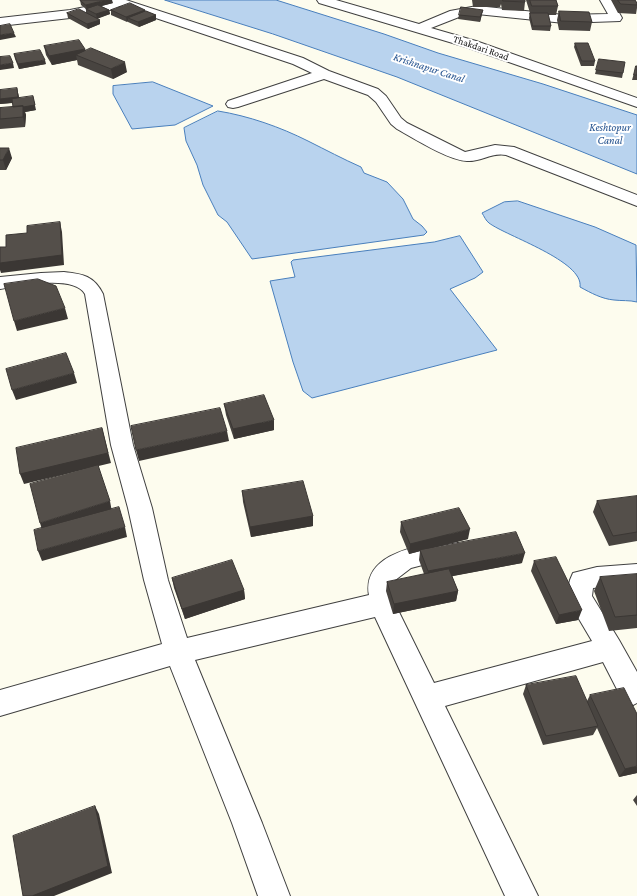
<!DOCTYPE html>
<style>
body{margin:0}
canvas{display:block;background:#fdfcee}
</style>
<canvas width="637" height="896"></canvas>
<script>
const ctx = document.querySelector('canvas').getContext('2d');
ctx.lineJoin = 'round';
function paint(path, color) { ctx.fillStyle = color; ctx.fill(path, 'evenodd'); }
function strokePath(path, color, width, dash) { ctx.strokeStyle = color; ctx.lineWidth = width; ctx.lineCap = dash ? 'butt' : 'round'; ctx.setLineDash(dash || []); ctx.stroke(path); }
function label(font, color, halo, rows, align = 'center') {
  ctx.font = font + ' "Crimson Pro",serif'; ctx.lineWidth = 4; ctx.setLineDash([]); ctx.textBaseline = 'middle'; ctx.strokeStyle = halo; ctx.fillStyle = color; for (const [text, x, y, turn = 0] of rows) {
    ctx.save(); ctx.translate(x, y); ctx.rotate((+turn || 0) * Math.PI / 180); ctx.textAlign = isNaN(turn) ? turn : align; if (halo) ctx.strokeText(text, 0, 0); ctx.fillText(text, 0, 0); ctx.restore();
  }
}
const water = new Path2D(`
 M165,0h111l108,34 54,19 105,31 94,31v59l-240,-97 -124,-43z
 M153,82l60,24 -38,19 -43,4 -19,-35v-8z
 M218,111c31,5 62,16 90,30 18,9 35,18 53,26l3,6 23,9 16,17 10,20 9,7 5,6 -3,3 -172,24 -25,-37 -9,-7 -15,-30 -6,-20 -11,-24 -2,-13z
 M518,201l77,26 41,18 1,57c-8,-2 -15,-1 -23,-2 -12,-1 -23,-7 -34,-13 4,-26 -74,-51 -91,-64 -3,-2 -5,-7 -7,-10l22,-11z
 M460,236l23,36 -8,6 -25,11 47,61 -185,48 -9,-7 -10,-29 -23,-81 25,-4 -4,-15 2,-2 141,-18z`);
paint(water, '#b9d3ee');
strokePath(water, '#497fbc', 1);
const minor = new Path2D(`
 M108,0h18l177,58 26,13 49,18 8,7 15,22 6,5 58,29 30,-7 19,2 123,48v11l-131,-51c-14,-3 -25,7 -39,6 -17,0 -54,-23 -70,-32l-6,-5 -15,-22 -8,-7 -44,-16 -86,28 -5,1 -5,-1 -2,-3 2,-3 84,-28 -19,-9 -173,-58 -5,3 -45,9 -70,8v-8l70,-8 40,-8z
 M317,0h19l83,24 31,-13 27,-5 87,9 44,-1 -8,-14h12l10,18 -2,3 -56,2 -87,-9 -18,3 -28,11 45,13 161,57v9l-171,-60 -147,-44z
 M64,272c19,2 30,4 39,22l30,151 19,63 16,72 19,58 182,-43c-7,-42 50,-49 79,-56l9,3 3,7 -3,7 -46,12 -17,13 -1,3 5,26 36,73 158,-42 -26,-44 4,-17 3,-7 24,-6 40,-3v20l-44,4 -1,8 27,44 18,32v31l-4,2 -10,-4 -20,-39 -158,44 93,190h-33l-130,-279 -180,43 67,163 28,73h-32l-26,-73 -62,-157 -170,50v-26l162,-46 -18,-64 -16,-72 -17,-63 -26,-151c-11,-20 -66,-8 -85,-5v-12l41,-4z`);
strokePath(minor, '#404040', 2);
paint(minor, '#fff');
paint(new Path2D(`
 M80,0l33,3 -12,3 8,4 1,4 -12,4 2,6 -12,5 -20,-11 -1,-5h19v-4l-5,-4z
 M472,0h53v2l-1,9 -22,-1 -1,-6 -1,3h-27z
 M526,0h30l2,6 -2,9h-8l3,11 -1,5 -18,-1 -3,-12 1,-5z
 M611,0h24l2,3v5l-1,6 -18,-1z
 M111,10h34v1l11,4v5l-17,7 -11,-5v-1l-1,1 -16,-7z
 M483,10l-3,12 -22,-3 1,-4z
 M559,11l33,11 -2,9 -31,-1 -2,-10z
 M575,43l20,18 -1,5h-13l-7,-19z
 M44,46l41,3 1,2 41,21 -14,7 -35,-14 -1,-5 -25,5 -6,-10z
 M14,54l32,10 -27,5 -4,-10z
 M599,59l24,14 -1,5 -27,-4z
 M636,66h1v14h-5z
 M0,90l18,3 1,5 17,12 -11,2 1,3 -1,12 -25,2v-21l13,-1v-4l-13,1z
 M0,148l12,10 -6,12h-6z
 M224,404l50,26 -40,9 -8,-24z
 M242,491l71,25v10l-62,11 -8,-35z
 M637,496v45l-28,5 -16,-34 4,-11z
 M401,522l67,17 -39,10 93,14 -70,13 6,15 -2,10 -63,13 -7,-23 1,-9 37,-8 -5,-14 1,-9 -11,3 -9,-22z
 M534,561l44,59 -22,4 -25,-53z
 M637,574v54l-28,3 -15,-40 6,-14z
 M172,578l72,12 1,9 -60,20 -11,-31z
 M526,685l61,16 3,-6 47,78 -18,4 -22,-49 -4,7 -50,10 -20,-51z
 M637,795v11l-4,-6z`), '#484440');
paint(new Path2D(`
 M106,0h6l1,3 -26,7 -1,-5z
 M109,10l1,4 -13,5 -1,-5z
 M145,10l1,4 -18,4v3l-1,1 -1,-5z
 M483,10l-3,12v-5z
 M156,15v5l-17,7 -1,-5z
 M100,20v4l-12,5 -1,-5z
 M14,33l2,4 -16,3v-5z
 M85,49l2,9 -11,-3 1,5 -25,5 -3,-9z
 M45,60l1,4 -27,5 -1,-5z
 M125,62l2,10 -14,7 -2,-10z
 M13,63l1,5 -14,2v-5z
 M17,88l3,14 -20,2v-5z
 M33,96l3,14 -11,2 1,3 -1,12 -2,-10v-11z
 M9,148l3,10 -6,12 -3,-10z
 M60,222l2,10 2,33 -63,8 -1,-3v-7z
 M65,308l3,11 -51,12 -3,-10z
 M74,373l3,10 -61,17 -4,-10z
 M274,420v10l-40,9 -1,-10z
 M102,428l9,35 -87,21 -4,-10z
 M227,431l2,10 -90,20 -3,-11z
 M110,501l2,11 -69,21 -3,-10z
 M313,516v10l-62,11 -1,-10z
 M125,527l2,10 -85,24 -4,-10z
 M470,529l-2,10 -59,15 1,-10z
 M525,553l-3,10 -95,18 1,-10z
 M244,590l1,9 -60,20 -3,-10z
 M458,591l-2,10 -63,13 1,-10z
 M582,610l-4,10 -22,4 3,-9z
 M637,766v7l-18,4 6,-8z
 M95,806l4,8 13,59 -58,23h-22z`), '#3b3734');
const building = new Path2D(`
 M80,0h26l-20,5z
 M503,0h22v2l-22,-1z
 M530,0h26l2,6h-26z
 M618,0h17l2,3v2l-16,-1z
 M130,3l15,7 -19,7 -15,-7z
 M98,5l11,5 -13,4 -10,-5z
 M461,7l22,3 -3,7 -21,-2z
 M79,9l21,11 -13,4 -20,-11z
 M146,11l10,4 -18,7 -10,-4z
 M559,11l30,1 3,10 -31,-1z
 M530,13h18l3,13h-18z
 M10,24l4,9 -14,2v-9z
 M79,40l6,9 -36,7 -5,-10z
 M575,43h13l7,18h-13z
 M91,48l34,14 -14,7 -35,-14z
 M40,50l5,10 -27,4 -4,-10z
 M10,56l3,7 -13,2v-8z
 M599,59l26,3 -2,11 -27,-3z
 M636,66h1v9h-3z
 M17,88l1,9 -18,2v-9z
 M33,96l2,9 -12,2v-1l-10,1 -1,-8z
 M23,106v11l-23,2v-11z
 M0,148h9l-6,12h-3z
 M60,222l2,33 -62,8v-16h6v-12l21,-2v-7z
 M38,279l18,7 9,22 -51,13 -10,-37z
 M66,353l8,20 -62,17 -6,-21z
 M264,395l10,25 -41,9 -9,-25z
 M220,408l7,23 -91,19 -5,-24z
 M102,428l6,25 -88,21 -4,-26z
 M98,465l12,36 -70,22 -10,-39z
 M303,481l10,35 -63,11 -8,-36z
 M637,496v36l-24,4 -16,-35z
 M119,507l6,20 -87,24 -4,-21z
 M459,508l11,21 -60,15 -9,-22z
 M516,532l9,21 -97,18 -8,-21z
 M556,557l26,53 -23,5 -25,-54z
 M232,560l12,30 -62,19 -10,-31z
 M449,569l9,22 -64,13 -7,-22z
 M637,574v41l-22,2 -15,-40z
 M576,676l22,50 -52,10 -20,-51z
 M624,688l13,26v52l-12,3 -35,-74z
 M95,806l13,60 -76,30h-9l-10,-60z`);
paint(building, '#544f4a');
strokePath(building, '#3b3734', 1);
label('10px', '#0d0d0d', '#fff', [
 ["Thakdari Road",481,48,19]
]);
label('italic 11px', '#25538f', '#fff', [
 ["Krishnapur Canal",429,68,18],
 ["Keshtopur",610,128],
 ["Canal",610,141]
]);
</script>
